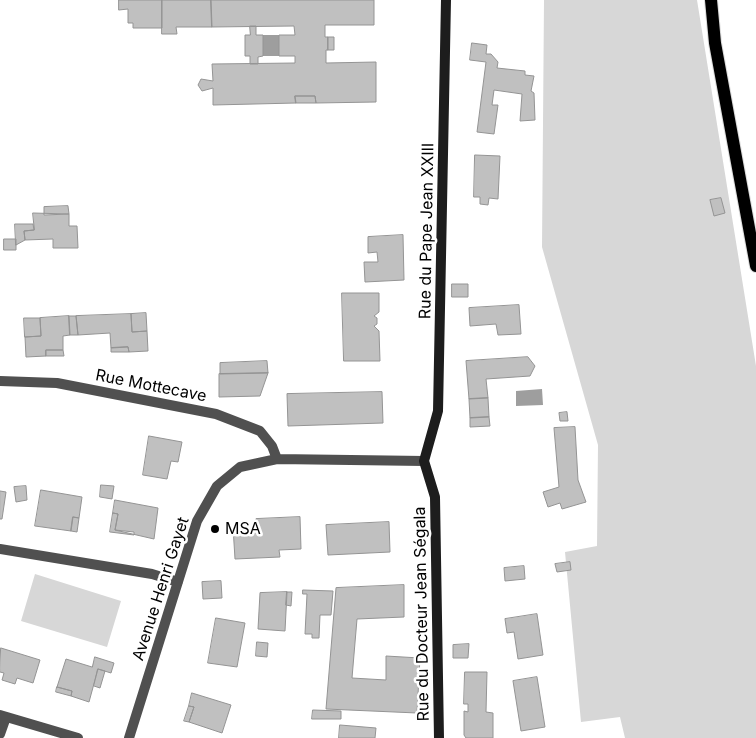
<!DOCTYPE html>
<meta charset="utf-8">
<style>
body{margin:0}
canvas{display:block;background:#fff}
</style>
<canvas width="756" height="738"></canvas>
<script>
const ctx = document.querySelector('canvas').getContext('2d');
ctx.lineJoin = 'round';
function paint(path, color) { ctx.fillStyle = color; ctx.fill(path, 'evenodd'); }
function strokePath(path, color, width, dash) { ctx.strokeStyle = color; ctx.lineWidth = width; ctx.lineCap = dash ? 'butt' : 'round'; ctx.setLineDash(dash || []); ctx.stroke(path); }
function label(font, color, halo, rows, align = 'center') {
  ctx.font = font + ' Inter,sans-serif'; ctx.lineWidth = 5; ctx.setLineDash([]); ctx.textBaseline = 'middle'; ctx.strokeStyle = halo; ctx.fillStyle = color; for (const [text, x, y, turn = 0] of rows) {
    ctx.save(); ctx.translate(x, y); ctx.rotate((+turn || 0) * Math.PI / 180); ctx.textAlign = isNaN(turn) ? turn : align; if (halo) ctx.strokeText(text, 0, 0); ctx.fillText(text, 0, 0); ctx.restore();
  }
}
paint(new Path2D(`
 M544,0h153l59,366v372h-131l-5,-21 -39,5 -16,-170 32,-6 1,-101 -56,-198z
 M35,574l86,27 -14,46 -86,-26z`), '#d7d7d7');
paint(new Path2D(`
 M263,35h16v21h-16z
 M542,389l1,16 -27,1v-15z`), '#9e9e9e');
const building = new Path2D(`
 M119,0h43v28h-29v-5h-5v-14l-9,1z
 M162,0h49l1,27h-36l1,7h-15z
 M211,0h163v25h-49v12h3v13h-2v13l50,-1v40l-60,1 -1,-7h-20l1,7 -83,2v-17l-11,3 -4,-6 3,-6 12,2 -1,-17 83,-1v-7h-16v-21h16l-1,-9 -82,1z
 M250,26h6v9h7v21l-5,1v7h-8v-8h-5v-21h5z
 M328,37h6v13h-6z
 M472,43l15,2 -1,9h5l7,8 -1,6 28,3v4l9,1 -3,15 3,2 1,27 -15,1 2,-27 -28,-4 -2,15h6l-4,29 -17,-2 9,-70 -16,-2z
 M295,96h20l1,7h-20z
 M475,155l25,1 -2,43 -9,-1 -1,7 -8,-1v-7h-6z
 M721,198l4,15 -11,3 -4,-16z
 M68,206l1,8 -25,1v-8z
 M33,213l36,1v12h8l1,22h-25v-9l-28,1 -1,-9 10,-1z
 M15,224h18l1,6 -10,1 1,9 -9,5z
 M403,235l1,45 -39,2 -1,-20h14l-1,-10 -9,1v-16z
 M4,239h12v11h-12z
 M452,284h16v13h-16z
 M342,293h37v19l-5,4 3,2v6l-3,2 5,5 1,30h-36z
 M519,305l2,29 -23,1 -2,-11 -26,2 -1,-18z
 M146,313l1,18 -15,1 -1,-18z
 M131,314l1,18 15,-1 1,20 -19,1 -1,-5 -17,1 -1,-15 -32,2 -2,-19z
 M69,316h7l2,19h-8z
 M69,316l1,19 -7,1v14h-17v6l-20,1 -1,-20 16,-1 -1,-18z
 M24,318h16l1,18 -16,1z
 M128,347l1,5h-18v-4z
 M46,350h17l1,6h-18z
 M528,357l7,9 -5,10 -44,3 2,19 -19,1 -3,-38z
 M267,361l1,12 -48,1v-11z
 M268,373l-8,23 -41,1v-23z
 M382,392l1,31 -95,3 -1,-32z
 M488,398l1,19 -19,1 -1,-19z
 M567,412l1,9h-8l-1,-8z
 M489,417l1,9 -20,1v-9z
 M575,427l3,53 8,22 -24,7 -2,-6 -12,4 -5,-15 16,-5 -5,-59z
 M149,436l33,6 -4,20 -7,-1 -4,18 -24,-4z
 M101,485l13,1 -2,13 -12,-2z
 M26,486l1,14 -11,2 -2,-15z
 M41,490l41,7 -3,21 -6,-1 -2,14 -36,-5z
 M0,491l6,1 -4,27h-2z
 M115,500l43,8 -4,31 -39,-9 3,-16 -5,-1z
 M113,513l5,1 -3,16 19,2v3l-24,-3z
 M73,517l6,1 -2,14 -6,-1z
 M300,517l1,32 -22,1 1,7 -45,2 -2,-32 23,-1v-7z
 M389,522l1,30 -62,3 -2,-30z
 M570,562l1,8 -14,2 -2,-8z
 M524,566l1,13 -20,2 -1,-13z
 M221,581l1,17 -19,1 -1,-17z
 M404,585v32l-47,2 -5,59 34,2v-24l34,2 -3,55 -91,-4 10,-121z
 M303,590l30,1 -2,24h-11l-1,23h-7v-4h-7l2,-40h-4z
 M287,592h5l-1,14 -5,-1z
 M287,592l-2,39 -27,-2 2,-36z
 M537,614l6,41 -25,4 -4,-27 -7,1 -2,-14z
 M216,618l29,5 -8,44 -29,-4z
 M257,642l11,1 -1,14 -11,-1z
 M469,644l-1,14h-15v-13z
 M1,648l39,12 -7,23 -16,-5 -2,6 -13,-4 2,-7 -4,-1z
 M95,657l19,6 -3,10 -13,-4 -9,33 -18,-6 1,-5 -15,-4 9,-28 26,8z
 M98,669l7,2 -5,17 -6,-2z
 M465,672h22l-1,40 7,1v25h-27l-2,-3v-24l4,1v-8h-4z
 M537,677l8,50 -24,4 -8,-50z
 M57,687l15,4 -1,5 -15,-4z
 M192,693l39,12 -9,28 -33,-11 5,-15 -5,-1z
 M189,706l5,1 -5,15 -5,-1z
 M313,710l28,1v8h-29z
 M340,725l36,3 -1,10h-36z`);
paint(building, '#c0c0c0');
strokePath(building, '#949494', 1);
const primary = new Path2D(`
 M711,0l4,43 41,223`);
strokePath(primary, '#dbdbdb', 14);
strokePath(new Path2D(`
 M0,381l57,2 159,31 44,17 12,15 5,13
 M0,549l152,25 26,8
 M0,715l78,23
 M0,734l6,-17
 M129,738l68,-217 20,-35 23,-19 37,-8 147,2`), '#505050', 10);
strokePath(new Path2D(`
 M439,738l-4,-241 -11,-36 14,-50 8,-411`), '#1d1d1d', 10);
strokePath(primary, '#000', 12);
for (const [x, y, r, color] of [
 [215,529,5,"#000"]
]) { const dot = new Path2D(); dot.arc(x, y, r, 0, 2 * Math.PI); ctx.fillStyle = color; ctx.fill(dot); strokePath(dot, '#fff', 2); }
label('16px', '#000', '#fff', [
 ["Rue du Pape Jean XXIII",427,231,-89],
 ["Rue Mottecave",151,386,11],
 ["Avenue Henri Gayet",161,589,-72],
 ["Rue du Docteur Jean Ségala",422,614,-91]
]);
label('16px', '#000', '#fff', [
 ["MSA",225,529]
], 'left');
</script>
